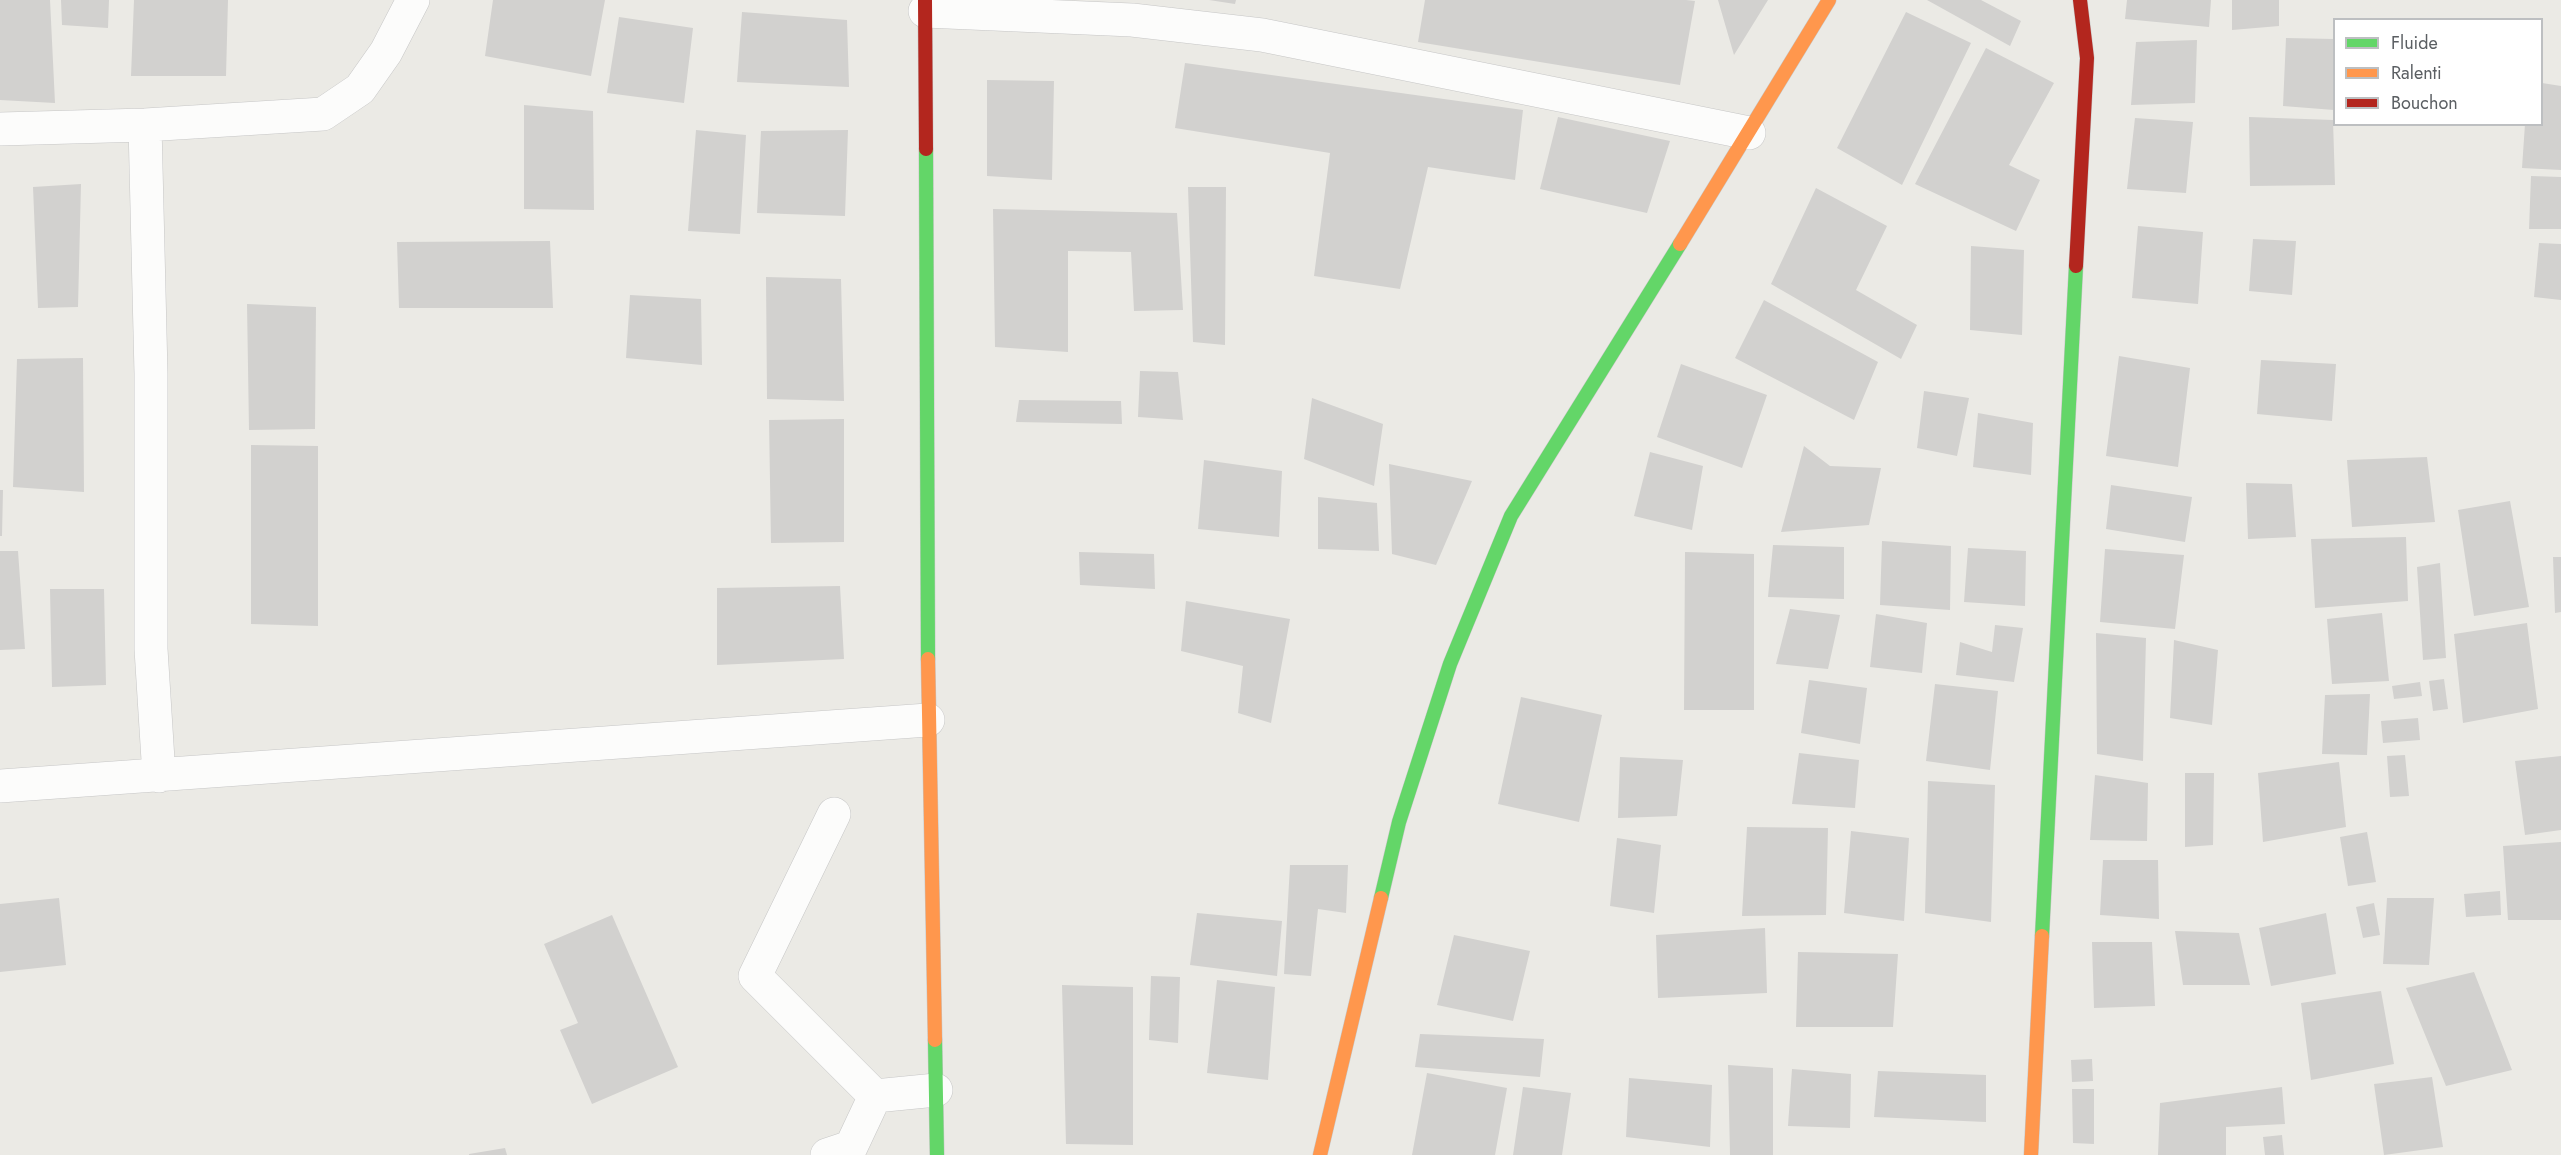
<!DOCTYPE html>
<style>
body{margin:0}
#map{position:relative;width:2561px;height:1155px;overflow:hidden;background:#ebeae5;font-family:Jost,sans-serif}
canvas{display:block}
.legend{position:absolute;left:2333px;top:18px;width:210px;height:108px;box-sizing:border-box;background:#fff;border:2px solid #bdbfc1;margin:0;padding:8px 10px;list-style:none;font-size:18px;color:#5b5f63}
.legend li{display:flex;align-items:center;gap:12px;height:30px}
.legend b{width:30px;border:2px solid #bdbfc1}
</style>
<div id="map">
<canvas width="2561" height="1155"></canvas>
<ul class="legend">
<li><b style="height:8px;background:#63d668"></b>Fluide</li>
<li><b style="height:8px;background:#ff974d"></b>Ralenti</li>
<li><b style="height:8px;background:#b3261e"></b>Bouchon</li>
</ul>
</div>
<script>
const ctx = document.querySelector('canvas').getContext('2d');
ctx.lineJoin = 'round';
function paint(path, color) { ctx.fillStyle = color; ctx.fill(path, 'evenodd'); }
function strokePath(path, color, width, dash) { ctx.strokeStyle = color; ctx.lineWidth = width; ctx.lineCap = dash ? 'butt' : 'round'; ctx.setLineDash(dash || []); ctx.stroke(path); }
paint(new Path2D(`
 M0,0h50l5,103 -55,-3z
 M61,0h48l-1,28 -46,-3z
 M134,0h94l-2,76h-95z
 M493,0h112l-14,76 -106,-20z
 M1209,0h27l-1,4z
 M1425,0h261l9,1 -15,84 -262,-43z
 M1718,0h50l-34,55z
 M1927,0h54l40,21 -11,25z
 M2127,0h84l-2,27 -84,-8z
 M2232,0h47v26l-47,4z
 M742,12l105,8 2,67 -112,-5z
 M1906,12l65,31 -69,142 -65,-37z
 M619,17l74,11 -9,75 -77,-10z
 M2286,38l48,1v71l-51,-4z
 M2197,40l-2,63 -64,2 5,-63z
 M1986,48l68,35 -45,82 31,15 -24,51 -101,-47z
 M1185,63l338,47 -8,70 -87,-13 -28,122 -86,-13 16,-123 -155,-25z
 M987,80l67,1 -2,99 -65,-4z
 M2542,83l19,3v84l-39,-2 3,-44h17z
 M524,105l69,6 1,99 -70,-1z
 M1558,117l112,24 -23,72 -107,-24z
 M2249,117l84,3 2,65 -85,1z
 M2135,118l58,4 -7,71 -59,-4z
 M696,130l50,5 -6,99 -52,-3z
 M848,130l-3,86 -88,-3 4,-82z
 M2531,176l30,1v52h-32z
 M81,184l-3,123 -40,1 -5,-121z
 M1188,187h38l-1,158 -32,-3z
 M1816,188l71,38 -31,64 61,35 -16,34 -130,-75z
 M993,209l184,4 6,97 -49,1 -3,-59 -63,-1v101l-73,-5z
 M2138,226l65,6 -5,72 -66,-6z
 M2253,239l43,2 -4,54 -43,-4z
 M550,241l3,67h-154l-2,-66z
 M2539,243l22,1v56l-27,-3z
 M1971,246l53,4 -2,85 -52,-5z
 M766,277l75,2 3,122 -77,-2z
 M630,295l71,4 1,66 -76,-7z
 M1764,300l114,62 -24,58 -119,-62z
 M247,304l69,3 -1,122 -66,1z
 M2119,356l71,12 -12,99 -72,-11z
 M83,358l1,134 -71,-5 4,-128z
 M2261,360l75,4 -4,57 -75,-7z
 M1681,364l86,31 -25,73 -85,-31z
 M1140,371l38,1 5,48 -45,-3z
 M1924,391l45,7 -12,58 -40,-8z
 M1312,398l71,26 -9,62 -70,-27z
 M1019,400l102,1 1,23 -106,-2z
 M1978,413l55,10 -2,52 -58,-8z
 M844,419v123l-73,1 -2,-123z
 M251,445l67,1v180l-67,-2z
 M1804,446l26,20 51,2 -12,57 -88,7z
 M1650,452l53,14 -11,64 -58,-14z
 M2427,457l8,65 -83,5 -5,-67z
 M1204,460l78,11 -3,66 -81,-8z
 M1389,464l83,17 -36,84 -44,-11z
 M2246,483l46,1 4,53 -48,2z
 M2111,485l81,12 -7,45 -79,-13z
 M0,490h3l-1,46h-2z
 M1318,497l59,6 2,48 -61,-2z
 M2510,501l19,106 -55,9 -16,-106z
 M2406,537l2,64 -93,7 -4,-69z
 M1882,541l69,5 -1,64 -70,-5z
 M1773,545l71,2v52l-76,-2z
 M1968,548l58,3 -1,55 -61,-4z
 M2105,549l79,6 -9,74 -75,-7z
 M0,551h18l7,98 -25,1z
 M1079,552l75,2 1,35 -75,-4z
 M1685,552l69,2v156h-70z
 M2553,557h8v55l-6,1z
 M2440,563l6,95 -23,2 -6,-93z
 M840,586l4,73 -127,6v-77z
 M50,589h54l2,96 -54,2z
 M1186,601l104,18 -19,104 -33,-10 5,-47 -62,-15z
 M1790,609l50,6 -12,54 -52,-5z
 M2382,613l7,68 -57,3 -5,-65z
 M1876,614l51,9 -5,50 -52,-6z
 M2527,623l11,86 -75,14 -9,-89z
 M1995,625l28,3 -9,54 -58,-7 4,-33 32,10z
 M2096,633l50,5 -3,123 -46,-7z
 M2174,640l44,10 -6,75 -42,-7z
 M2444,679l4,30 -15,2 -4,-30z
 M1809,680l58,8 -7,56 -59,-11z
 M2420,682l2,14 -28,3 -2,-13z
 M1935,684l63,7 -8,79 -64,-9z
 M2370,694l-3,61 -45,-1 3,-59z
 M1521,697l81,18 -23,107 -81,-18z
 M2418,718l2,22 -37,3 -2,-22z
 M1799,753l60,7 -4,48 -63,-4z
 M2405,755l4,41 -19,1 -3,-41z
 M2561,756v74l-36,5 -10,-74z
 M1620,757l63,3 -6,56 -59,2z
 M2339,762l7,65 -83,15 -5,-69z
 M2185,773h29l-1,72 -28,2z
 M2095,775l53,8 -1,58 -57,-1z
 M1928,781l67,4 -4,137 -66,-9z
 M1747,827l81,1 -2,87 -84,1z
 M1851,831l58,7 -5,83 -60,-8z
 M2367,832l9,50 -28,4 -8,-49z
 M1617,838l44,7 -7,68 -44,-7z
 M2561,842v78h-53l-5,-74z
 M2103,860h55l1,59 -59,-4z
 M1290,865h58l-2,48 -28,-4 -7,67 -27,-2z
 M2500,891l1,24 -35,2 -2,-23z
 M59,898l7,67 -66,7v-68z
 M2387,898h47l-5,67 -46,-1z
 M2374,903l6,32 -17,3 -7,-31z
 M1197,913l85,8 -5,55 -87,-11z
 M2326,913l10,61 -65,12 -12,-58z
 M612,915l66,152 -86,37 -32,-74 18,-7 -34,-79z
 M1765,928l2,65 -109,5 -2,-63z
 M2175,931l64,2 11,52h-67z
 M1454,935l76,16 -17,70 -76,-16z
 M2092,942h60l3,64 -61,2z
 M1798,952l100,2 -5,73h-97z
 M2474,972l38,98 -66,16 -40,-98z
 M1151,976l29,1 -2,66 -29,-3z
 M1217,980l58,7 -7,93 -61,-7z
 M1062,985l71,2v158l-67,-1z
 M2381,991l13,73 -83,16 -10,-77z
 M1420,1034l124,5 -4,38 -125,-10z
 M2092,1059l1,22 -21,1 -1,-22z
 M1728,1065l45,3v87h-43z
 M1792,1069l59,5 -1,54 -62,-2z
 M1878,1071l108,4v47l-112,-5z
 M1427,1073l80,15 -12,67h-83z
 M2432,1077l11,70 -59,8 -10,-71z
 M1629,1078l83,7 -2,62 -84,-10z
 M1523,1087l48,6 -9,62h-49z
 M2282,1087l3,37 -59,3v28h-68l2,-52z
 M2072,1089h22v55l-21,-1z
 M2282,1135l2,20h-19l-2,-18z
 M505,1148l2,7h-38v-1z`), '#d2d1cf');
const street = new Path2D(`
 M925,11l207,9 130,15 487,98
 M145,125l6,249v275l8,127
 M0,129l145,-4 178,-11 37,-25 26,-37 27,-52
 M0,786l928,-66
 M834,814l-79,162 120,120
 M827,1155l24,-8 24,-51 61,-6`);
const fast = new Path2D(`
 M926,149l2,510
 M1381,898l18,-76 51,-158 61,-148 169,-272
 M2042,936l34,-670
 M935,1040l2,115`);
const slow = new Path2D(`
 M1680,244l149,-244
 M928,659l7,381
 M1320,1155l61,-257
 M2031,1155l11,-219`);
const jam = new Path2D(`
 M925,0l1,149
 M2076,266l11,-208 -7,-58`);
strokePath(street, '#c6c6c6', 34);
strokePath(fast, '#c7c7c7', 15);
strokePath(slow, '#c7c7c7', 15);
strokePath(jam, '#c7c7c7', 15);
strokePath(street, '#fcfcfb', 33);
strokePath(fast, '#63d668', 14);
strokePath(slow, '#ff974d', 14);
strokePath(jam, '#b3261e', 14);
</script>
